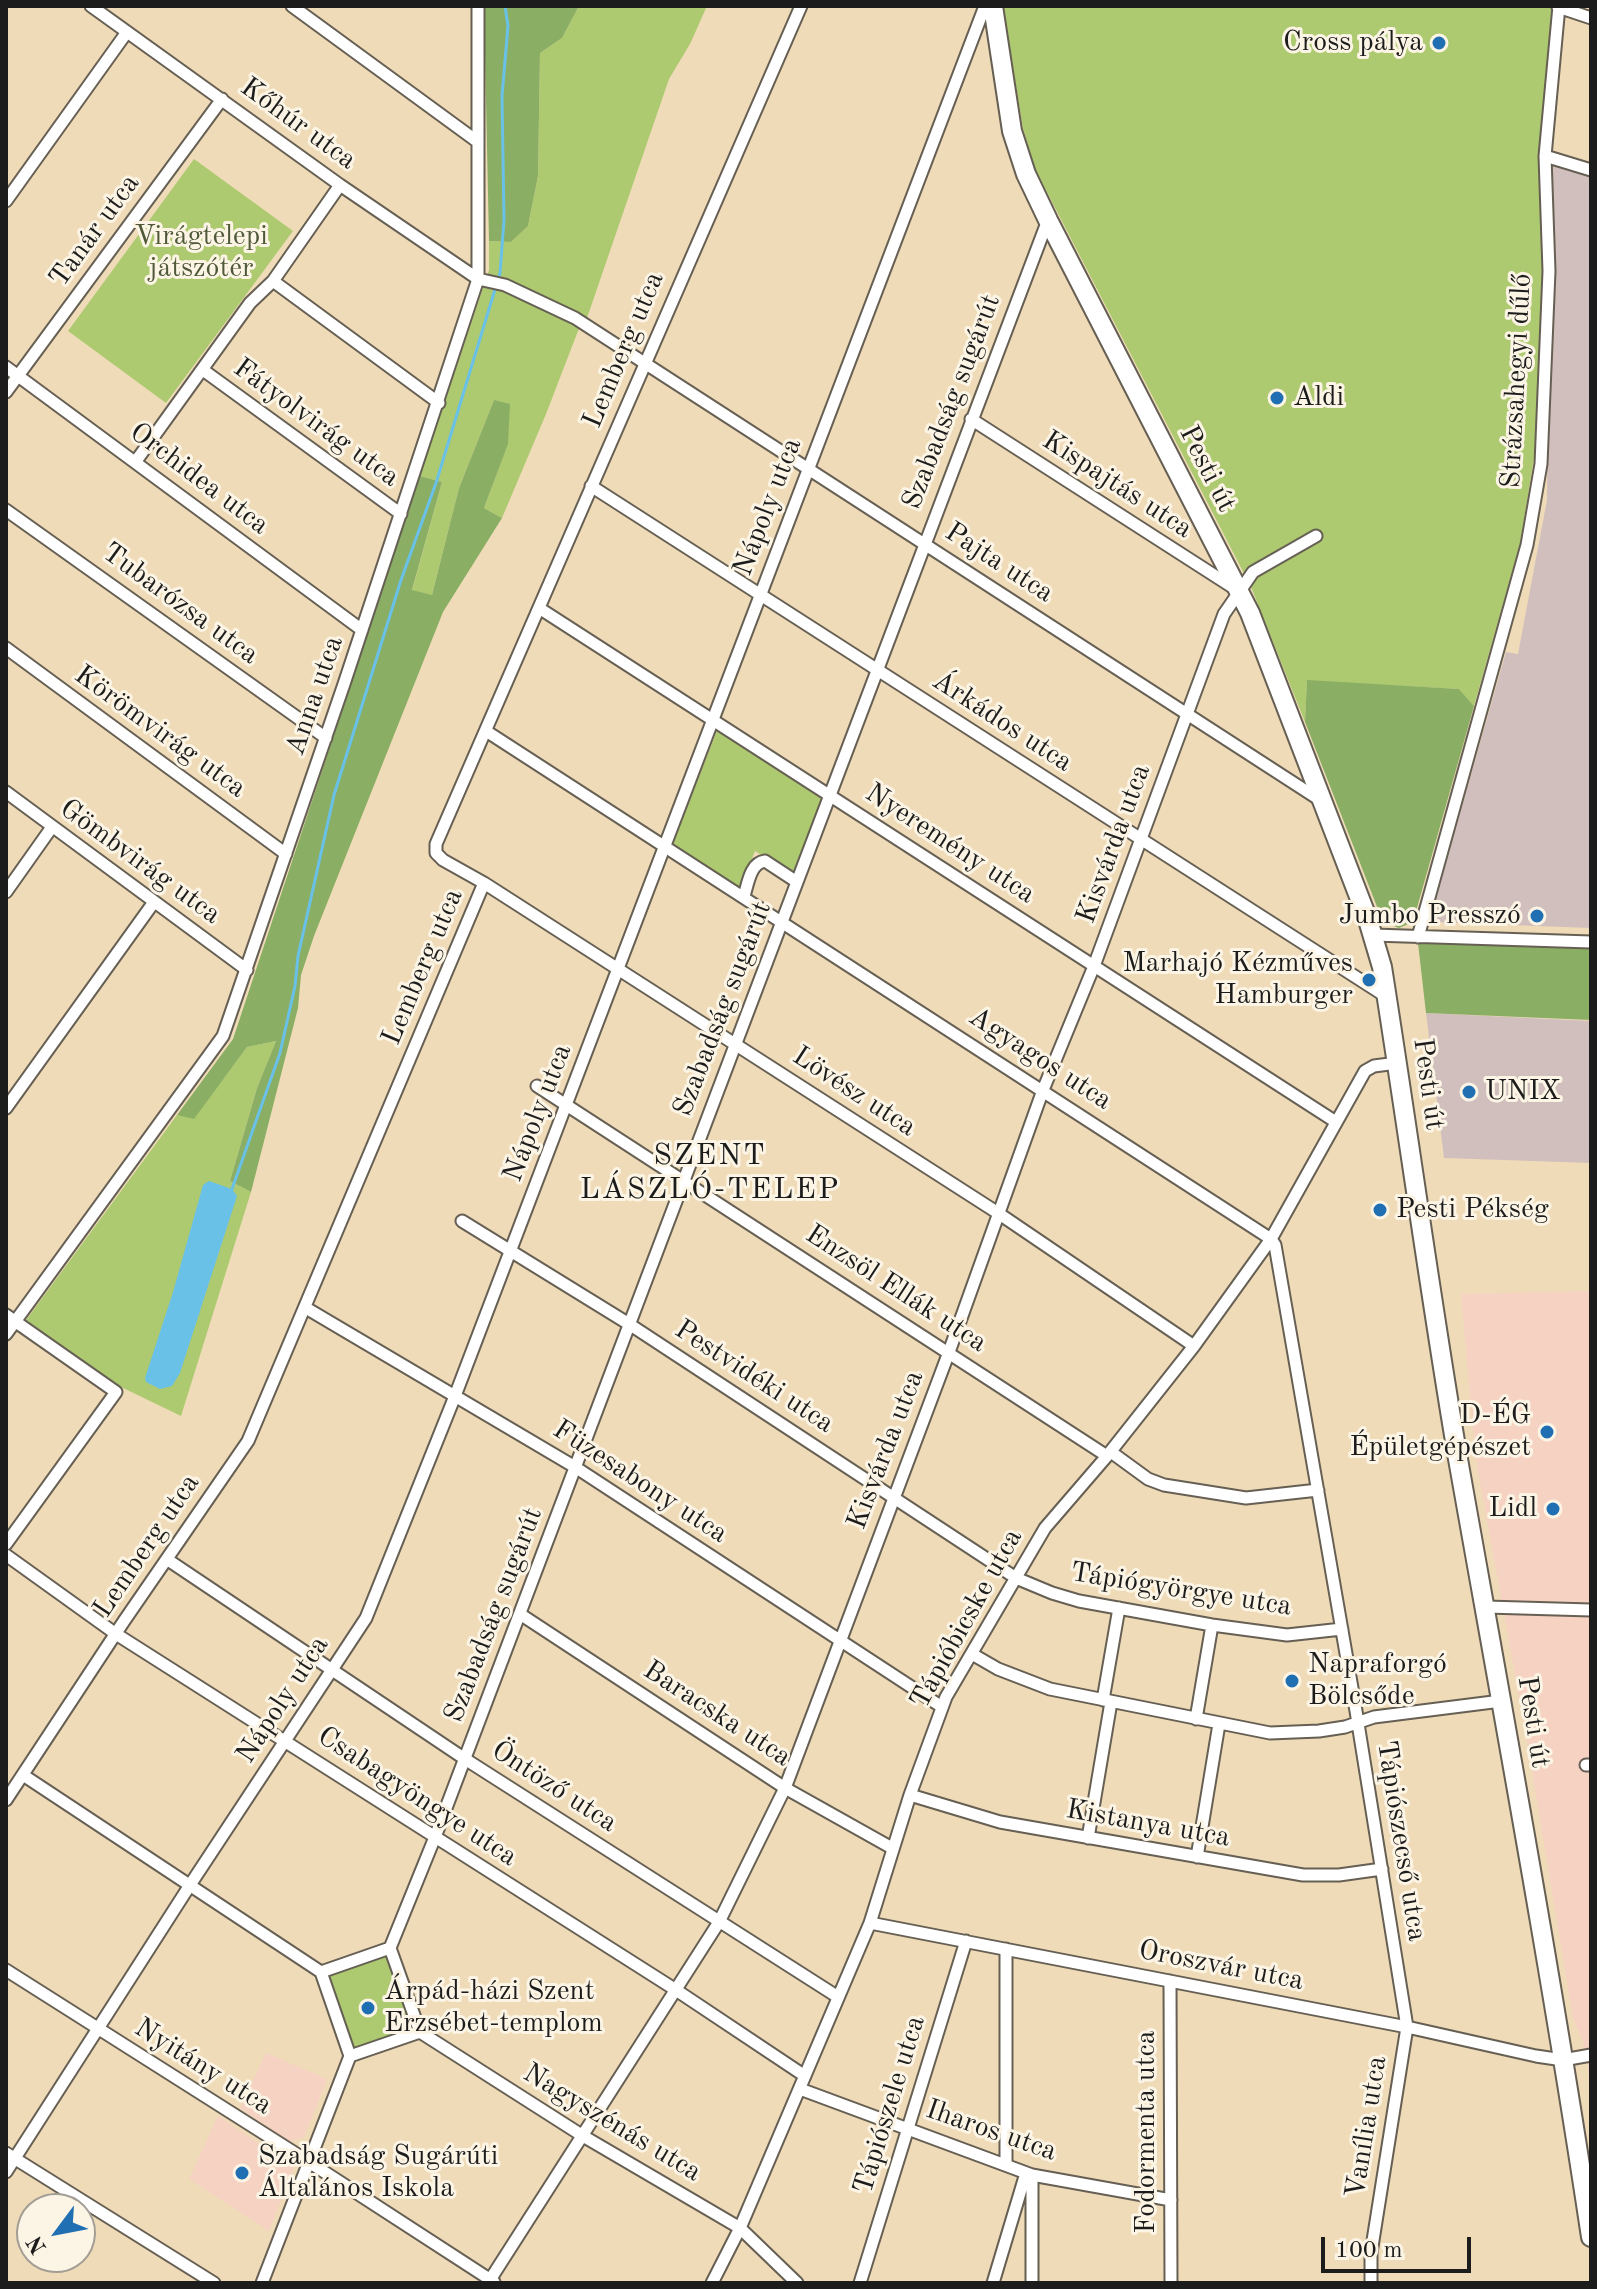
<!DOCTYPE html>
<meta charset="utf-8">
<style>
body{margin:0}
#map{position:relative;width:1597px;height:2289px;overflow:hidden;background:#f0dbb9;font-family:"Old Standard TT",serif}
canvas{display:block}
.frame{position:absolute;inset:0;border:8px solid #1c1c1c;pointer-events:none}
.north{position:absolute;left:16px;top:2193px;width:80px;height:80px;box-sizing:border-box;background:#fcf5e5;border:2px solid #a29e95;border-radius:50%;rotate:238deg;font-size:22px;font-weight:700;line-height:32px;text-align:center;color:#1c1c1c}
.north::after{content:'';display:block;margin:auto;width:28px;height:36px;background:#1f6fb2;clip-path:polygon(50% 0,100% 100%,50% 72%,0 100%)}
.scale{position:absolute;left:1321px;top:2237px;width:150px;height:36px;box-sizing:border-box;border:4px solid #1c1c1c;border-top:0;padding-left:10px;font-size:24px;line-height:28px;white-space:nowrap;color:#1c1c1c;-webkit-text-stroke:6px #fcf5e5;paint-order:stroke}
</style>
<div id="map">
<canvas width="1597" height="2289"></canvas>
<div class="frame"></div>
<div class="north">N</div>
<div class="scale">100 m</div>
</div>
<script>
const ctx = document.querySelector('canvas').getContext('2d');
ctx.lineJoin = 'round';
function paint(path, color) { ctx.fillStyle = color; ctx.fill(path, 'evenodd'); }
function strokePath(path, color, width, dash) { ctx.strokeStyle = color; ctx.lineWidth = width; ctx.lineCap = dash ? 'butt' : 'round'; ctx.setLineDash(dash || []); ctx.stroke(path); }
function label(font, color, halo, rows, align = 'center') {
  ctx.font = font + ' "Old Standard TT",serif'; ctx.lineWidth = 6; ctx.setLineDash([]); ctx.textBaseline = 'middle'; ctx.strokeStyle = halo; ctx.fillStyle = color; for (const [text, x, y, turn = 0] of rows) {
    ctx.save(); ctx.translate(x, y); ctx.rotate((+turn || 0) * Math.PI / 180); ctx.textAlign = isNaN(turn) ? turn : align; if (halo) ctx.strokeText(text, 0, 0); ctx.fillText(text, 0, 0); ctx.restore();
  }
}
paint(new Path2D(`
 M1591,1291v795l-8,-45 -10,-23 -49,-294 -49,-270 -14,-160z
 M266,2053l61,26 -23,58 -15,5 -49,-34z
 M218,2116l76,51 -25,64 -80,-52z`), '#f6d2c3');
paint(new Path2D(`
 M1545,156l46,14v758l-162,-6 77,-270 12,2 29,-154 2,-229z
 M1426,1013l165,8v142l-147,-5z`), '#d1bfbd');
paint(new Path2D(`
 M579,6h128l-17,38 -21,35 -82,239 -9,13 -32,83 -44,104 -18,-10 24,-65 -14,-43 -35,88 -27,107 -20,-4 30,-109 -22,-6 69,-206v-29l22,1 17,-16 10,-50 2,-123 22,-15z
 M1003,6h556l-14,150 4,115 -13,175 -16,98 -46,162 -15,-17 -152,-8 -2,41 -54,-135 -216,-418 -12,-40z
 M194,159l99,72 -127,172 -98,-72z
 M718,728l101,65 3,10 -28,72 -39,-24 -15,38 -69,-41z
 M276,1041l-19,47 -27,93 21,11 -70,224 -62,-30 -93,-66 151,-205 17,3 53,-71z
 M390,1948l30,84 -70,24 -29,-84z`), '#adca71');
paint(new Path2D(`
 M484,6h95l-17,32 -22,15 -2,123 -10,50 -17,16 -22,-1z
 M494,400l16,4 -2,40 -24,64 18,10 -59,94 -129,324 -13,39 -3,33 -47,184 -21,-11 27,-93 19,-47 -29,6 -53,72 -17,-4 56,-76 187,-563 22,6 -30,108 20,5 27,-107z
 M1307,680l152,9 15,17 -61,216 -14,6 -16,-6 -78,-200z
 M1418,943l173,5v72l-165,-7z`), '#8aae63');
paint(new Path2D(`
 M209,1181l23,8 5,7 -57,177 -8,13 -12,3 -14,-7 -1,-4 28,-86 30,-107z`), '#6ac1e7');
strokePath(new Path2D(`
 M232,1189l48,-136 15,-67 3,-30 36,-161 67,-215 35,-97 64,-210 4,-53 -2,-124 6,-70 -3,-20`), '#6ac1e7', 3);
const minor = new Path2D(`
 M91,6l249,179 138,94 27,6 70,33 745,482
 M292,6l186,136
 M801,6l-365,838v9l7,7 41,23 514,330 196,133
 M1558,7l33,11
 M1545,156l46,14
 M6,201l121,-169
 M273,281l166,122
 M6,367l356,263
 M203,370l198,144
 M6,392l216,-293
 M971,419l263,169
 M136,461l114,-158 23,-22 67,-96
 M591,486l796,511
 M6,510l320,228
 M539,608l797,514
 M6,648l280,206
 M486,731l785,508 4,6 81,466 51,316 -36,226v30
 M6,792l241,178
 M6,892l46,-65
 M744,896c4,-12 6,-33 21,-35l32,21
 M1373,935l218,7
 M1418,937l109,-392 14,-81 8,-193 -4,-115 14,-150
 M537,1086l570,370
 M6,1108l148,-206
 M462,1221l167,103 387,254 36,15 27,8 133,24 75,10 55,-6
 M306,1308l269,159 367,240
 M6,1315l110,77 -110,152
 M6,1334l217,-298 121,-352 134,-405v-273
 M1111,1452l37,27 16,6 82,13 72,-8
 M6,1555l110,79 560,356 129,86
 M168,1560l297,199 373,238
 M1486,1607l105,3
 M520,1614l265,174 107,60
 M972,1654l26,15 52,20 220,44 49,-2 26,-4 29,-10 127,-16
 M1103,1700l16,-92
 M1196,1719l16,-94
 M1586,1765h5
 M23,1775l298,197
 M910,1795l90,27 303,53h36l43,-6
 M6,1800l118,-179 124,-180 236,-558
 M1088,1838l23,-136
 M1197,1857l22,-133
 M870,1923l537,104 129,29 27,4 28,-5
 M390,1948l45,-111 613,-1617
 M6,1970l303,192 185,120
 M1170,1981l1,302
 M420,2032l163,104 157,92 57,55
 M350,2056l70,-24 -30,-84
 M350,2056l-29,-84 69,-24
 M800,2089l232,86 139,25
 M6,2153l208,130
 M1006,2165v-216
 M6,2172l184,-287 176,-267 89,-222 530,-1390
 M1032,2175v108
 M262,2283l88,-227
 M488,2283l231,-361 66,-134 164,-436 94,-262 51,-124 130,-352 29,-42 63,-36
 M712,2283l28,-55 130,-305 40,-128 36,-98 99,-169 62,-72 87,-110 77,-107 94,-168 9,-5 23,-3
 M860,2283l106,-342
 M993,2283l33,-110`);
const primary = new Path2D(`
 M993,6l19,125 14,43 22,46 202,393 118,307 14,47c26,164 48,328 76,492 46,259 94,518 133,778`);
strokePath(minor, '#665f53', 15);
strokePath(primary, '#665f53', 22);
strokePath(minor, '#fff', 11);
strokePath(primary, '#fff', 18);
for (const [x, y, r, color] of [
 [1439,43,8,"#1f6fb2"],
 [1277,398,8,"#1f6fb2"],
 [1537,916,8,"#1f6fb2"],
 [1369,980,8,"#1f6fb2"],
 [1469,1092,8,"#1f6fb2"],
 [1380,1210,8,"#1f6fb2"],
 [1547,1432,8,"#1f6fb2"],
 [1553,1509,8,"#1f6fb2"],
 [1292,1681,8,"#1f6fb2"],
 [368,2008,8,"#1f6fb2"],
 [242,2173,8,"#1f6fb2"]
]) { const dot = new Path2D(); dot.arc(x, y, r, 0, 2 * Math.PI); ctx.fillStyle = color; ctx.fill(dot); strokePath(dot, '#fcf5e5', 3); }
label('28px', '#1c1c1c', '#fcf5e5', [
 ["Cross pálya",1423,43,"right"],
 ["Aldi",1293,398],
 ["Jumbo Presszó",1521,916,"right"],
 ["Marhajó Kézműves",1353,964,"right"],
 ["Hamburger",1353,996,"right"],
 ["UNIX",1485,1092],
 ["Pesti Pékség",1396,1210],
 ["D-ÉG",1531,1416,"right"],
 ["Épületgépészet",1531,1448,"right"],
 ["Lidl",1537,1509,"right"],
 ["Napraforgó",1308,1665],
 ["Bölcsőde",1308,1697],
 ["Árpád-házi Szent",384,1992],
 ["Erzsébet-templom",384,2024],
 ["Szabadság Sugárúti",258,2157],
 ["Általános Iskola",258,2189]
], 'left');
label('28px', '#1c1c1c', '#fcf5e5', [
 ["Kőhúr utca",298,124,36],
 ["Tanár utca",95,231,-54],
 ["Lemberg utca",624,350,-67],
 ["Strázsahegyi dűlő",1517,381,-87],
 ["Szabadság sugárút",952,402,-69],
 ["Fátyolvirág utca",316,423,36],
 ["Pesti út",1207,469,63],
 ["Orchidea utca",199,479,37],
 ["Kispajtás utca",1117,485,33],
 ["Nápoly utca",768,507,-69],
 ["Pajta utca",999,563,33],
 ["Tubarózsa utca",180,604,36],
 ["Anna utca",315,696,-71],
 ["Árkádos utca",1002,722,33],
 ["Körömvirág utca",160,732,36],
 ["Nyeremény utca",950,844,33],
 ["Kisvárda utca",1114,844,-70],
 ["Gömbvirág utca",140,862,36],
 ["Lemberg utca",423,967,-67],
 ["Szabadság sugárút",723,1009,-69],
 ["Agyagos utca",1040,1059,33],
 ["Pesti út",1428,1084,82],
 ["Lövész utca",854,1092,33],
 ["Nápoly utca",538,1113,-69],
 ["Enzsöl Ellák utca",896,1289,33],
 ["Pestvidéki utca",754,1377,33],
 ["Kisvárda utca",886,1450,-69],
 ["Füzesabony utca",640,1482,33],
 ["Lemberg utca",147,1546,-56],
 ["Tápiógyörgye utca",1181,1590,9],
 ["Szabadság sugárút",494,1615,-69],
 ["Tápióbicske utca",967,1619,-61],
 ["Nápoly utca",283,1700,-57],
 ["Baracska utca",717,1714,33],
 ["Pesti út",1533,1722,81],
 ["Öntöző utca",554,1787,33],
 ["Csabagyöngye utca",417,1797,33],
 ["Kistanya utca",1148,1824,10],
 ["Tápiószecső utca",1401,1841,81],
 ["Oroszvár utca",1221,1966,11],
 ["Nyitány utca",203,2067,32],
 ["Tápiószele utca",890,2105,-73],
 ["Nagyszénás utca",612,2123,31],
 ["Vanília utca",1367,2127,-81],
 ["Iharos utca",991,2131,19],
 ["Fodormenta utca",1147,2132,-90]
]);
label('28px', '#4f593a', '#fcf5e5', [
 ["Virágtelepi",201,237],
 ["játszótér",201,269]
]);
ctx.letterSpacing = '2px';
label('30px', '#1c1c1c', '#fcf5e5', [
 ["SZENT",710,1156],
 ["LÁSZLÓ-TELEP",710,1190]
]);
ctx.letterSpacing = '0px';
</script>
